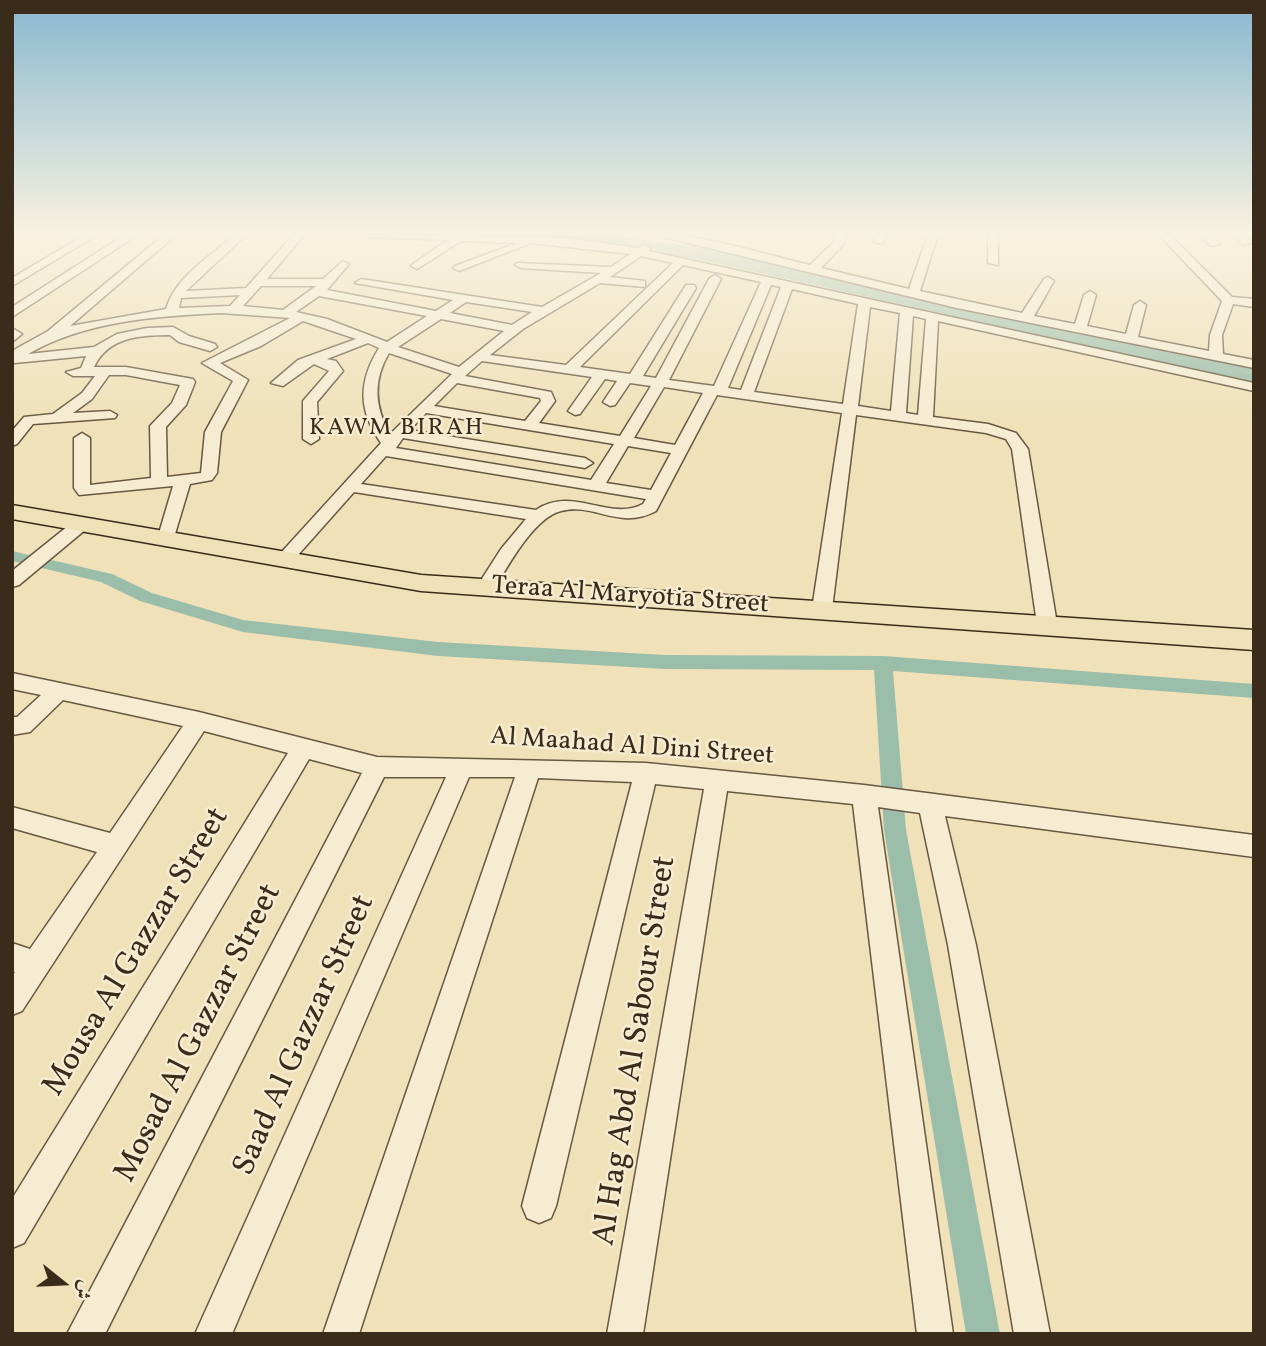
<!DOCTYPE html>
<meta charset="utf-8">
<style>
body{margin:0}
#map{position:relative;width:1266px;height:1346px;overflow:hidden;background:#f0e1b9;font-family:Vollkorn,Amiri,serif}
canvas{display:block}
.frame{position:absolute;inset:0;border:14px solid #3a2b1a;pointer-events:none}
.north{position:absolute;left:28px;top:1248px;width:70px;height:70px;-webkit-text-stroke:5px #f5ecd2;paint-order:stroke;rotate:108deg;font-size:19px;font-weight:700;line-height:28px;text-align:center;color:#3a2b1a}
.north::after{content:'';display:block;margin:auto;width:24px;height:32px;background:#3a2b1a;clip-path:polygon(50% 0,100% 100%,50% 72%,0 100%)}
</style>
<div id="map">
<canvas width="1266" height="1346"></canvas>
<div class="frame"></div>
<div class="north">ش</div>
</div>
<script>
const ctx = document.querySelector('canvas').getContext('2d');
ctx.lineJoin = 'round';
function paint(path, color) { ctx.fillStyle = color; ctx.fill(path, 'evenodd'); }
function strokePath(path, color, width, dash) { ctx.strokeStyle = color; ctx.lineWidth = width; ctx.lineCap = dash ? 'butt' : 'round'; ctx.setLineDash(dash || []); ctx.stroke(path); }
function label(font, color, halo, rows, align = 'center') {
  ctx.font = font + ' Vollkorn,serif'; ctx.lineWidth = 5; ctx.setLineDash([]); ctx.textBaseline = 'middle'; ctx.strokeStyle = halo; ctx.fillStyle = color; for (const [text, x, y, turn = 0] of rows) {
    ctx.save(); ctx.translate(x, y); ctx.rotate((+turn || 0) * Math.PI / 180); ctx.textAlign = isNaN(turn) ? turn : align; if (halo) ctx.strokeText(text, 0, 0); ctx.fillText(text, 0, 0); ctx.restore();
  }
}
paint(new Path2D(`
 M12,551l100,23 40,19 91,27 195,22 227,13 218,1 371,28v14l-361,-27 13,159 94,504h-34l-82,-504 -10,-160 -209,-1 -227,-13 -195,-24 -103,-31 -39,-19 -89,-21z`), '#9bbeab');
paint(new Path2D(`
 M548,234h50l100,13 556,122v14l-556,-124 -141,-20z`), '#9bbeab');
const minor = new Path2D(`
 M86,234h13l-87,52v-8z
 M126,234h13l-127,83v-10z
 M165,234h12l-107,92 96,-17c9,-32 45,-53 69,-75h12l-61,57 60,-3 48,-54h11l-38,45h56l20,-18 6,3 -22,26 109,21 17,-11 -98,-17 6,-4 181,28 59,-34 -80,-5 -6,-3 2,-2 94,4 19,-13 -99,-11 -72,28 -6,-3 2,-2 62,-23 -56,-2 -44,28 -6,-3 2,-2 35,-24 -81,-3 -5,-3 204,4 71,10 8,-3 5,3 -2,3 606,132v8l-316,-70 -5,96 55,7 28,9 12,16 29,175 -10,7 -10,-7 -25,-175 -6,-10 -20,-6 -130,-18 -24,194 -10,7 -10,-7 30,-196 -125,-18 -61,116c-37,20 -62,-9 -95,0 -28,7 -55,58 -69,82h-14l-2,-5 25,-39 25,-30 -172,-27 -64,72h-12l-3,-4 3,-4 103,-113c-23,-33 -23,-61 -2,-95l-11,-5 -41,16 9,2 7,10 -26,31 2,37 -8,5 -8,-5v-38l26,-30 -15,-7 -31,22 -12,-3 27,-23 58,-21 -53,-18 -42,25 -41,17 28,17 -27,52 -4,41 -5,7 -22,4 -18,60 -6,2 -9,-6 16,-54 -94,9 -5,-7v-50l8,-5 8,5v47l61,-7 -1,-52 22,-23 8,-18 -54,-10h-17l-17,24 -19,14 37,-2 7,4 -2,3 -82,6 -16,20 -5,2v-15l12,-14 29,-3 29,-21 13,-17h-22l-7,-4 15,-4 5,-12 -71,7 -3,-1v-11l36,-20zM641,256l32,7 -107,102 -76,-10 33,-26 77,-46 45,4v-6l-35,-4zM683,265l78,17 -47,104 -45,-6 52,-101 -6,-4 -6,4 -53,99 -13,-2 53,-88 -2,-3h-8l-56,89 -50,-7zM771,285l10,2 -40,103 -13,-2zM261,286h55l-33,24 -40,-4zM792,289l66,15 -15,100 -89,-12zM240,295l-10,11 -51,2 2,-10zM319,296l108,20 -40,26 -60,-23 -31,-7zM466,302l66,10 -20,13 -62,-12zM870,307l30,6 -9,98 -33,-5zM222,313l68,5 -88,45 31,18 -28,51 -4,41 -34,4 -1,-50 20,-22 9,-23 -2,-3 -67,-12h-32c14,-30 46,-32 76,-32l9,7 31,9 7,-4 -2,-3 -26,-8 -16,-9 -26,1 -30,6 -23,13 -66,7c57,-33 129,-38 194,-41zM913,316l13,3 -8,96 -12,-2zM441,319l63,12 -45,36 -61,-20zM389,353l63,21 -62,60c-16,-28 -17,-54 -1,-81zM482,361l110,16 -24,34 7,4 5,-1 25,-35 12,2 -14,21 7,4 5,-1 15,-22 21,3 -31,50 -81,-13 16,-22 -4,-9 -86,-16zM457,383l83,15 1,3 -16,20 -91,-15zM664,387l39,6 -28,52 -41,-7zM426,413l188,31 -23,36 -195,-32 7,-10 182,30 8,-5 -8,-5 -175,-28zM628,446l43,7 -20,37 -45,-7zM386,456l260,43 -3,5c-34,18 -71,-19 -107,6l-175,-26z
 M651,234c54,0 107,19 159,31l24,-23 2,-8h10l-3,11 -22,23 88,21 19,-55h10l-18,57 102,22 22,-34 4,-2 6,4 -20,35 41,8 9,-29 6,-4 6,4 -9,31 39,8 8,-29 6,-4 6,4 -8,32 71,14 1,-16 12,-34 -64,-67h11l63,63 22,2v8l-21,-3 -11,31 1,19 31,6v8l-297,-60z
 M877,234h10l-5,10 -9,-2z
 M988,234h10v31l-10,-2z
 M1198,234h12l10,10 -9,2z
 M1232,234h12l8,9 -9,2z
 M12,328l10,6 -10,8z
 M79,521l9,5 -3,4 -66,55 -7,2v-16l61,-49z
 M12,673l187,39 178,45 269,6 218,22 390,50v22l-309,-41 31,129 74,389h-36l-66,-389 -28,-132 -42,-6 75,527h-36l-64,-530 -126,-13 -84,543h-36l97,-545 -49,-5 -99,422 -5,12 -12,5 -12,-5 -5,-12 110,-424 -94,-4 -179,556h-36l192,-557h-46l-237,557h-37l251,-557h-62l-279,557h-38l295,-561 -53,-14 -285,484 -12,5v-49l276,-446 -84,-22 -182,280 -10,4v-39l3,-4 -3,-1v-28l18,6 67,-97 -85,-24v-21l98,26 73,-107 -120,-26 -33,32 -18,3v-18h5l24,-22 -29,-6z`);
const major = new Path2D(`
 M12,505l409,70 833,55v20l-833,-59 -409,-72z`);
strokePath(minor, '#685842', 3);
strokePath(major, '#3a2b1a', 3);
paint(minor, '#f5ecd2');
paint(major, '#f0e1b9');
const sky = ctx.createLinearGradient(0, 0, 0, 423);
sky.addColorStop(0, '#89b8d0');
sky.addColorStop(0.55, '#f8f2e0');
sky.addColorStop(1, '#f8f2e000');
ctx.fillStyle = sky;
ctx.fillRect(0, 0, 1266, 423);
ctx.letterSpacing = '2px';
label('24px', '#3a2b1a', '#f5ecd2', [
 ["KAWM BIRAH",397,430]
]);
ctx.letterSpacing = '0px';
label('26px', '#3a2b1a', '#f5ecd2', [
 ["Teraa Al Maryotia Street",630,597,4],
 ["Al Maahad Al Dini Street",632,748,4]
]);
label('32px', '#3a2b1a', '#f5ecd2', [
 ["Mousa Al Gazzar Street",138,953,-59],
 ["Mosad Al Gazzar Street",200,1034,-63],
 ["Saad Al Gazzar Street",306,1036,-66],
 ["Al Hag Abd Al Sabour Street",637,1051,-81]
]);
</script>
